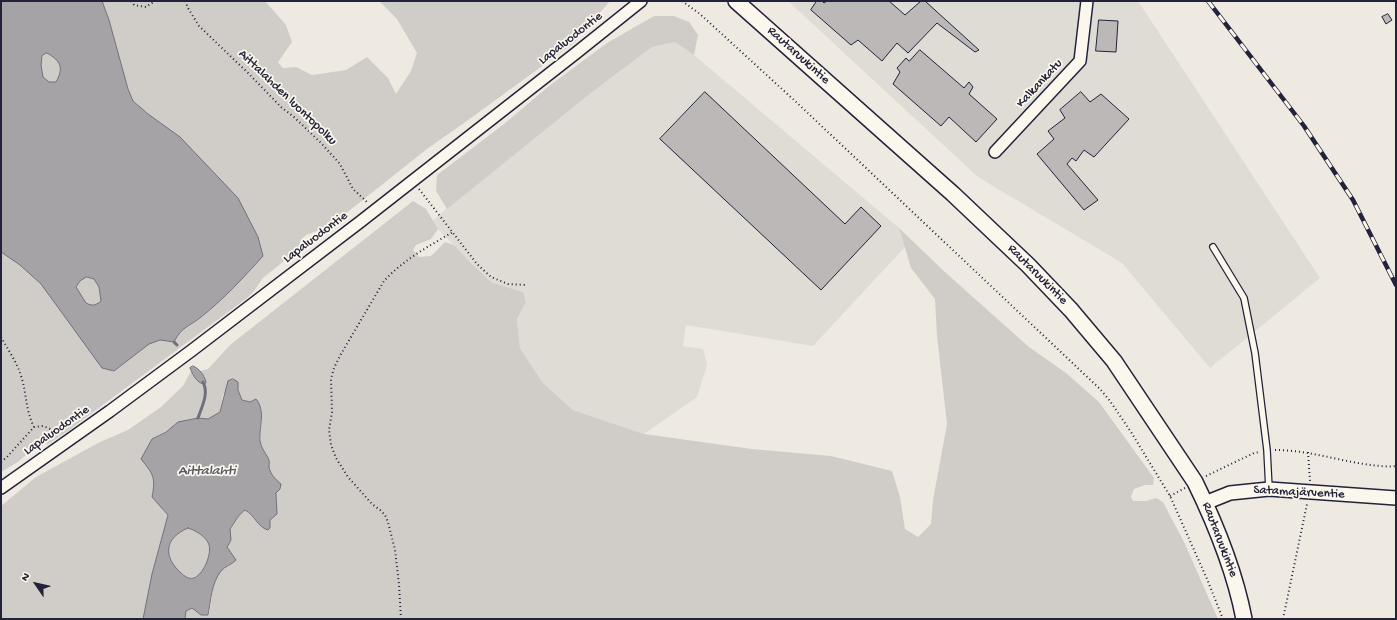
<!DOCTYPE html>
<html>
<head>
<meta charset="utf-8">
<style>
	body { margin:0 }
	#map { position:relative; width:1397px; height:620px; overflow:hidden; background:#eeeae2; font-family:"Gochi Hand",sans-serif }
	canvas { display:block }
	.frame { position:absolute; inset:0; border:2px solid #22223b; pointer-events:none }
	.north { position:absolute; left:16px; top:564px; width:40px; height:40px; -webkit-text-stroke:3px #fbf7ec; paint-order:stroke; rotate:304deg; font-size:11px; font-weight:700; line-height:16px; text-align:center; color:#22223b }
	.north::after { content:''; display:block; margin:auto; width:14px; height:18px; background:#22223b; clip-path:polygon(50% 0,100% 100%,50% 72%,0 100%) }
</style>
</head>
<body>
<div id="map">
<canvas width="1397" height="620"></canvas>
<div class="frame"></div>
<div class="north">N</div>
</div>
<script>
const ctx = document.querySelector('canvas').getContext('2d');
ctx.lineJoin = 'round';
function fill(path, color) { ctx.fillStyle = color; ctx.fill(path, 'evenodd'); }
function strokePath(path, color, width, dash) { ctx.strokeStyle = color; ctx.lineWidth = width; ctx.lineCap = dash ? 'butt' : 'round'; ctx.setLineDash(dash || []); ctx.stroke(path); }
function label(font, color, halo, rows, align = 'center') {
  ctx.font = font + ' "Gochi Hand",sans-serif'; ctx.lineWidth = 3.5; ctx.setLineDash([]); ctx.textBaseline = 'middle'; ctx.strokeStyle = halo; ctx.fillStyle = color; for (const [text, x, y, turn = 0] of rows) {
    ctx.save(); ctx.translate(x, y); ctx.rotate((+turn || 0) * Math.PI / 180); ctx.textAlign = isNaN(turn) ? turn : align; if (halo) ctx.strokeText(text, 0, 0); ctx.fillText(text, 0, 0); ctx.restore();
  }
}
const built = new Path2D(`
	M 788,1 L 1138,1 L 1320,278 L 1210,368 L 1122,263 L 978,177 Z
	M 675,42 L 694,55 L 899,228 L 905,247 L 813,346 L 686,325 L 683,346 L 703,349 L 707,365 L 697,397 L 644,434 L 573,410 L 543,383 L 520,348 L 517,319 L 526,302 L 523,292 L 491,282 L 469,261 L 438,229 L 433,221 L 447,208 L 591,93 L 652,47 Z`);
const green = new Path2D(`
	M 102,1 L 265,1 L 286,25 L 292,42 L 278,62 L 283,68 L 296,67 L 312,75 L 346,70 L 367,57 L 388,78 L 396,94 L 411,71 L 417,53 L 397,19 L 379,1 L 610,1 L 575,42 L 471,118 L 427,149 L 330,226 L 306,235 L 300,241 L 300,248 L 263,278 L 254,291 L 247,298 L 69,430 L 47,445 L 45,438 L 18,462 L 1,472 L 1,252 L 20,265 L 41,284 L 70,323 L 114,371 L 149,344 L 160,340 L 174,342 C 182,326 189,327 201,317 C 224,299 244,277 263,256 L 258,237 L 248,220 L 148,114 L 133,101 L 128,89 L 109,20 Z
	M 654,16 L 674,16 L 689,22 L 698,35 L 694,55 L 675,42 L 652,47 L 591,93 L 447,209 L 436,191 L 437,175 L 504,124 L 549,86 L 607,43 Z
	M 56,52 L 70,87 L 40,86 L 38,60 L 47,53 Z
	M 413,201 L 426,209 L 438,229 L 431,239 L 416,245 L 413,250 L 419,257 L 431,256 L 445,242 L 454,245 L 469,261 L 491,282 L 523,292 L 526,302 L 517,319 L 520,348 L 543,383 L 573,410 L 644,434 L 752,449 L 831,456 L 892,471 L 900,497 L 905,529 L 918,537 L 931,524 L 933,500 L 947,424 L 937,336 L 935,299 L 911,268 L 899,228 L 946,273 L 1029,347 L 1066,373 L 1099,402 L 1154,478 L 1153,485 L 1145,485 L 1134,489 L 1131,497 L 1133,501 L 1146,501 L 1156,498 L 1163,502 L 1185,544 L 1218,619 L 185,619 L 186,611 L 192,608 L 201,614 L 209,615 L 214,582 L 222,570 L 234,563 L 227,547 L 230,540 L 230,529 C 235,522 238,515 245,510 L 250,513 L 262,528 L 270,528 L 270,520 L 277,514 L 276,493 L 280,489 L 269,469 L 269,460 L 262,449 L 260,441 L 262,422 L 250,402 L 242,400 L 238,390 L 238,382 L 223,395 L 220,412 L 208,419 C 183,415 173,428 152,439 L 151,471 L 154,483 L 152,497 L 168,515 L 152,574 L 143,619 L 1,619 L 1,506 L 36,477 L 100,442 L 128,430 L 161,407 L 183,386 L 191,371 L 197,381 L 205,377 L 200,371 L 208,369 L 230,345 Z
	M 87,277 L 94,279 L 99,287 L 101,301 C 95,306 92,306 86,303 L 76,287 L 80,281 Z
	M 188,528 C 197,531 208,538 210,547 C 211,553 208,559 205,565 C 195,591 169,569 168,553 C 168,547 173,538 177,533 C 179,531 184,529 188,528 Z`);
const water = new Path2D(`
	M 1,1 L 102,1 L 109,20 L 128,89 L 133,101 L 148,114 L 180,137 L 238,198 L 258,237 L 263,256 C 244,277 224,299 201,317 C 189,327 182,326 174,342 L 160,340 L 149,344 L 114,371 L 102,368 L 41,284 L 20,265 L 1,252 ZM 47,53 C 61,61 64,68 56,82 L 49,82 L 43,77 L 41,65 L 42,56 ZM 87,277 L 94,279 L 99,287 L 101,301 C 95,306 92,306 86,303 L 76,287 L 80,281 Z
	M 193,366 C 200,369 204,375 206,382 L 205,384 C 197,384 193,375 190,368 Z
	M 233,379 L 238,382 L 238,390 L 242,400 L 250,402 L 256,399 C 266,411 259,428 260,441 C 261,448 265,452 268,458 C 270,461 269,464 269,467 C 270,474 276,480 281,484 L 280,489 L 276,493 L 277,514 L 270,520 L 270,528 L 268,530 C 257,527 255,515 245,510 C 238,515 235,522 230,529 L 231,540 L 227,547 L 236,560 C 232,565 225,566 221,571 C 211,584 211,600 208,615 L 201,615 L 192,608 L 186,611 L 185,619 L 143,619 L 152,574 L 168,515 L 152,497 C 156,477 153,474 141,459 L 152,439 L 166,432 L 178,422 L 198,418 L 208,419 L 220,412 L 228,381 ZM 188,528 C 195,530 207,537 209,545 C 212,554 203,576 193,578 C 189,579 184,576 181,573 C 163,557 164,538 188,528 Z`);
const stream = new Path2D(`
	M 174,342 L 177,345
	M 198,418 C 202,406 209,394 203,382`);
const building = new Path2D(`
	M 817,1 L 822,1 L 824,3 L 827,1 L 889,1 L 905,15 L 921,1 L 925,1 L 979,50 L 975,52 L 937,23 L 908,53 L 897,43 L 882,61 L 858,40 L 851,45 L 811,10 Z
	M 1388,14 L 1392,20 L 1386,24 L 1382,17 Z
	M 1099,20 L 1118,21 L 1116,52 L 1096,51 Z
	M 920,50 L 964,88 L 969,82 L 973,87 L 969,94 L 997,119 L 976,142 L 949,117 L 941,126 L 893,84 L 900,72 L 897,68 L 906,58 L 909,61 Z
	M 705,92 L 845,224 L 861,207 L 881,226 L 821,290 L 660,139 Z
	M 1081,92 L 1090,102 L 1101,94 L 1129,119 L 1094,157 L 1084,150 L 1076,161 L 1072,158 L 1067,164 L 1098,200 L 1084,210 L 1037,154 L 1054,139 L 1048,131 L 1065,118 L 1060,110 Z`);
const path = new Path2D(`
	M 131,1 L 134,5 L 146,7 L 155,1
	M 185,1 L 188,8 L 199,26 L 248,73 L 281,107 L 294,117 L 321,143 L 340,164 L 353,189 L 368,203
	M 682,1 L 700,14 L 794,100 L 1100,389 L 1110,401 L 1131,432 L 1170,496 L 1207,579 L 1223,619
	M 419,189 L 477,264 L 491,277 L 508,284 L 527,285
	M 1,337 C 8,350 17,362 21,376 C 27,394 25,409 34,427
	M 1275,450 C 1308,450 1339,461 1371,465 C 1379,466 1388,467 1396,466
	M 1308,452 L 1310,481
	M 1,462 L 7,457 L 34,427 L 43,426 L 60,433
	M 1206,476 L 1254,453 L 1260,452
	M 1170,496 L 1185,488
	M 401,619 L 399,584 L 395,550 L 388,522 L 385,515 L 380,510 L 372,504 L 348,477 L 336,458 L 331,445 L 329,430 L 332,412 L 331,379 L 334,368 L 341,354 L 384,281 C 403,260 429,246 453,232
	M 1283,619 L 1307,504`);
const service = new Path2D(`
	M 1213,247 L 1244,298 L 1255,353 L 1267,450 L 1269,489`);
const minor = new Path2D(`
	M 995,152 L 1080,61 L 1087,1
	M 1,488 L 110,411 L 191,351 L 360,222 L 576,53 L 641,1`);
const tertiary = new Path2D(`
	M 1205,503 L 1230,493 L 1269,489 L 1396,498`);
const secondary = new Path2D(`
	M 736,1 L 953,194 L 1028,265 L 1071,310 L 1114,361 L 1195,482 C 1216,525 1235,572 1244,619`);
const rail = new Path2D(`
	M 1208,1 L 1304,126 L 1353,200 L 1396,285`);
const streetNames = [
	["Lapaluodontie",571,39,-38],
	["Rautaruukintie",798,56,42],
	["Kalkankatu",1040,84,-47],
	["Aittalahden luontopolku",287,98,44],
	["Lapaluodontie",316,238,-37],
	["Rautaruukintie",1037,275,45],
	["Lapaluodontie",57,431,-35],
	["Satamajärventie",1299,493,3],
	["Rautaruukintie",1219,540,69]
];
const waterNames = [
	["Aittalahti",207,472]
];
fill(built, '#dfdbd5');
fill(green, '#d0cdc9');
fill(water, '#a6a3a7');
strokePath(water, '#716f7c', 1);
strokePath(stream, '#716f7c', 3);
fill(building, '#bcb8b8');
strokePath(building, '#22223b', 1);
strokePath(service, '#22223b', 8);
strokePath(minor, '#22223b', 14);
strokePath(tertiary, '#22223b', 16);
strokePath(secondary, '#22223b', 18);
strokePath(path, '#22223b', 2, [1, 3]);
strokePath(service, '#fbf7ec', 5.5);
strokePath(minor, '#fbf7ec', 11);
strokePath(tertiary, '#fbf7ec', 13);
strokePath(secondary, '#fbf7ec', 15);
strokePath(rail, '#22223b', 4.5);
strokePath(rail, '#fbf7ec', 3, [9]);
label('13px', '#22223b', '#fbf7ec', streetNames);
label('italic 14px', '#575666', '#fbf7ec', waterNames);
</script>
</body>
</html>
